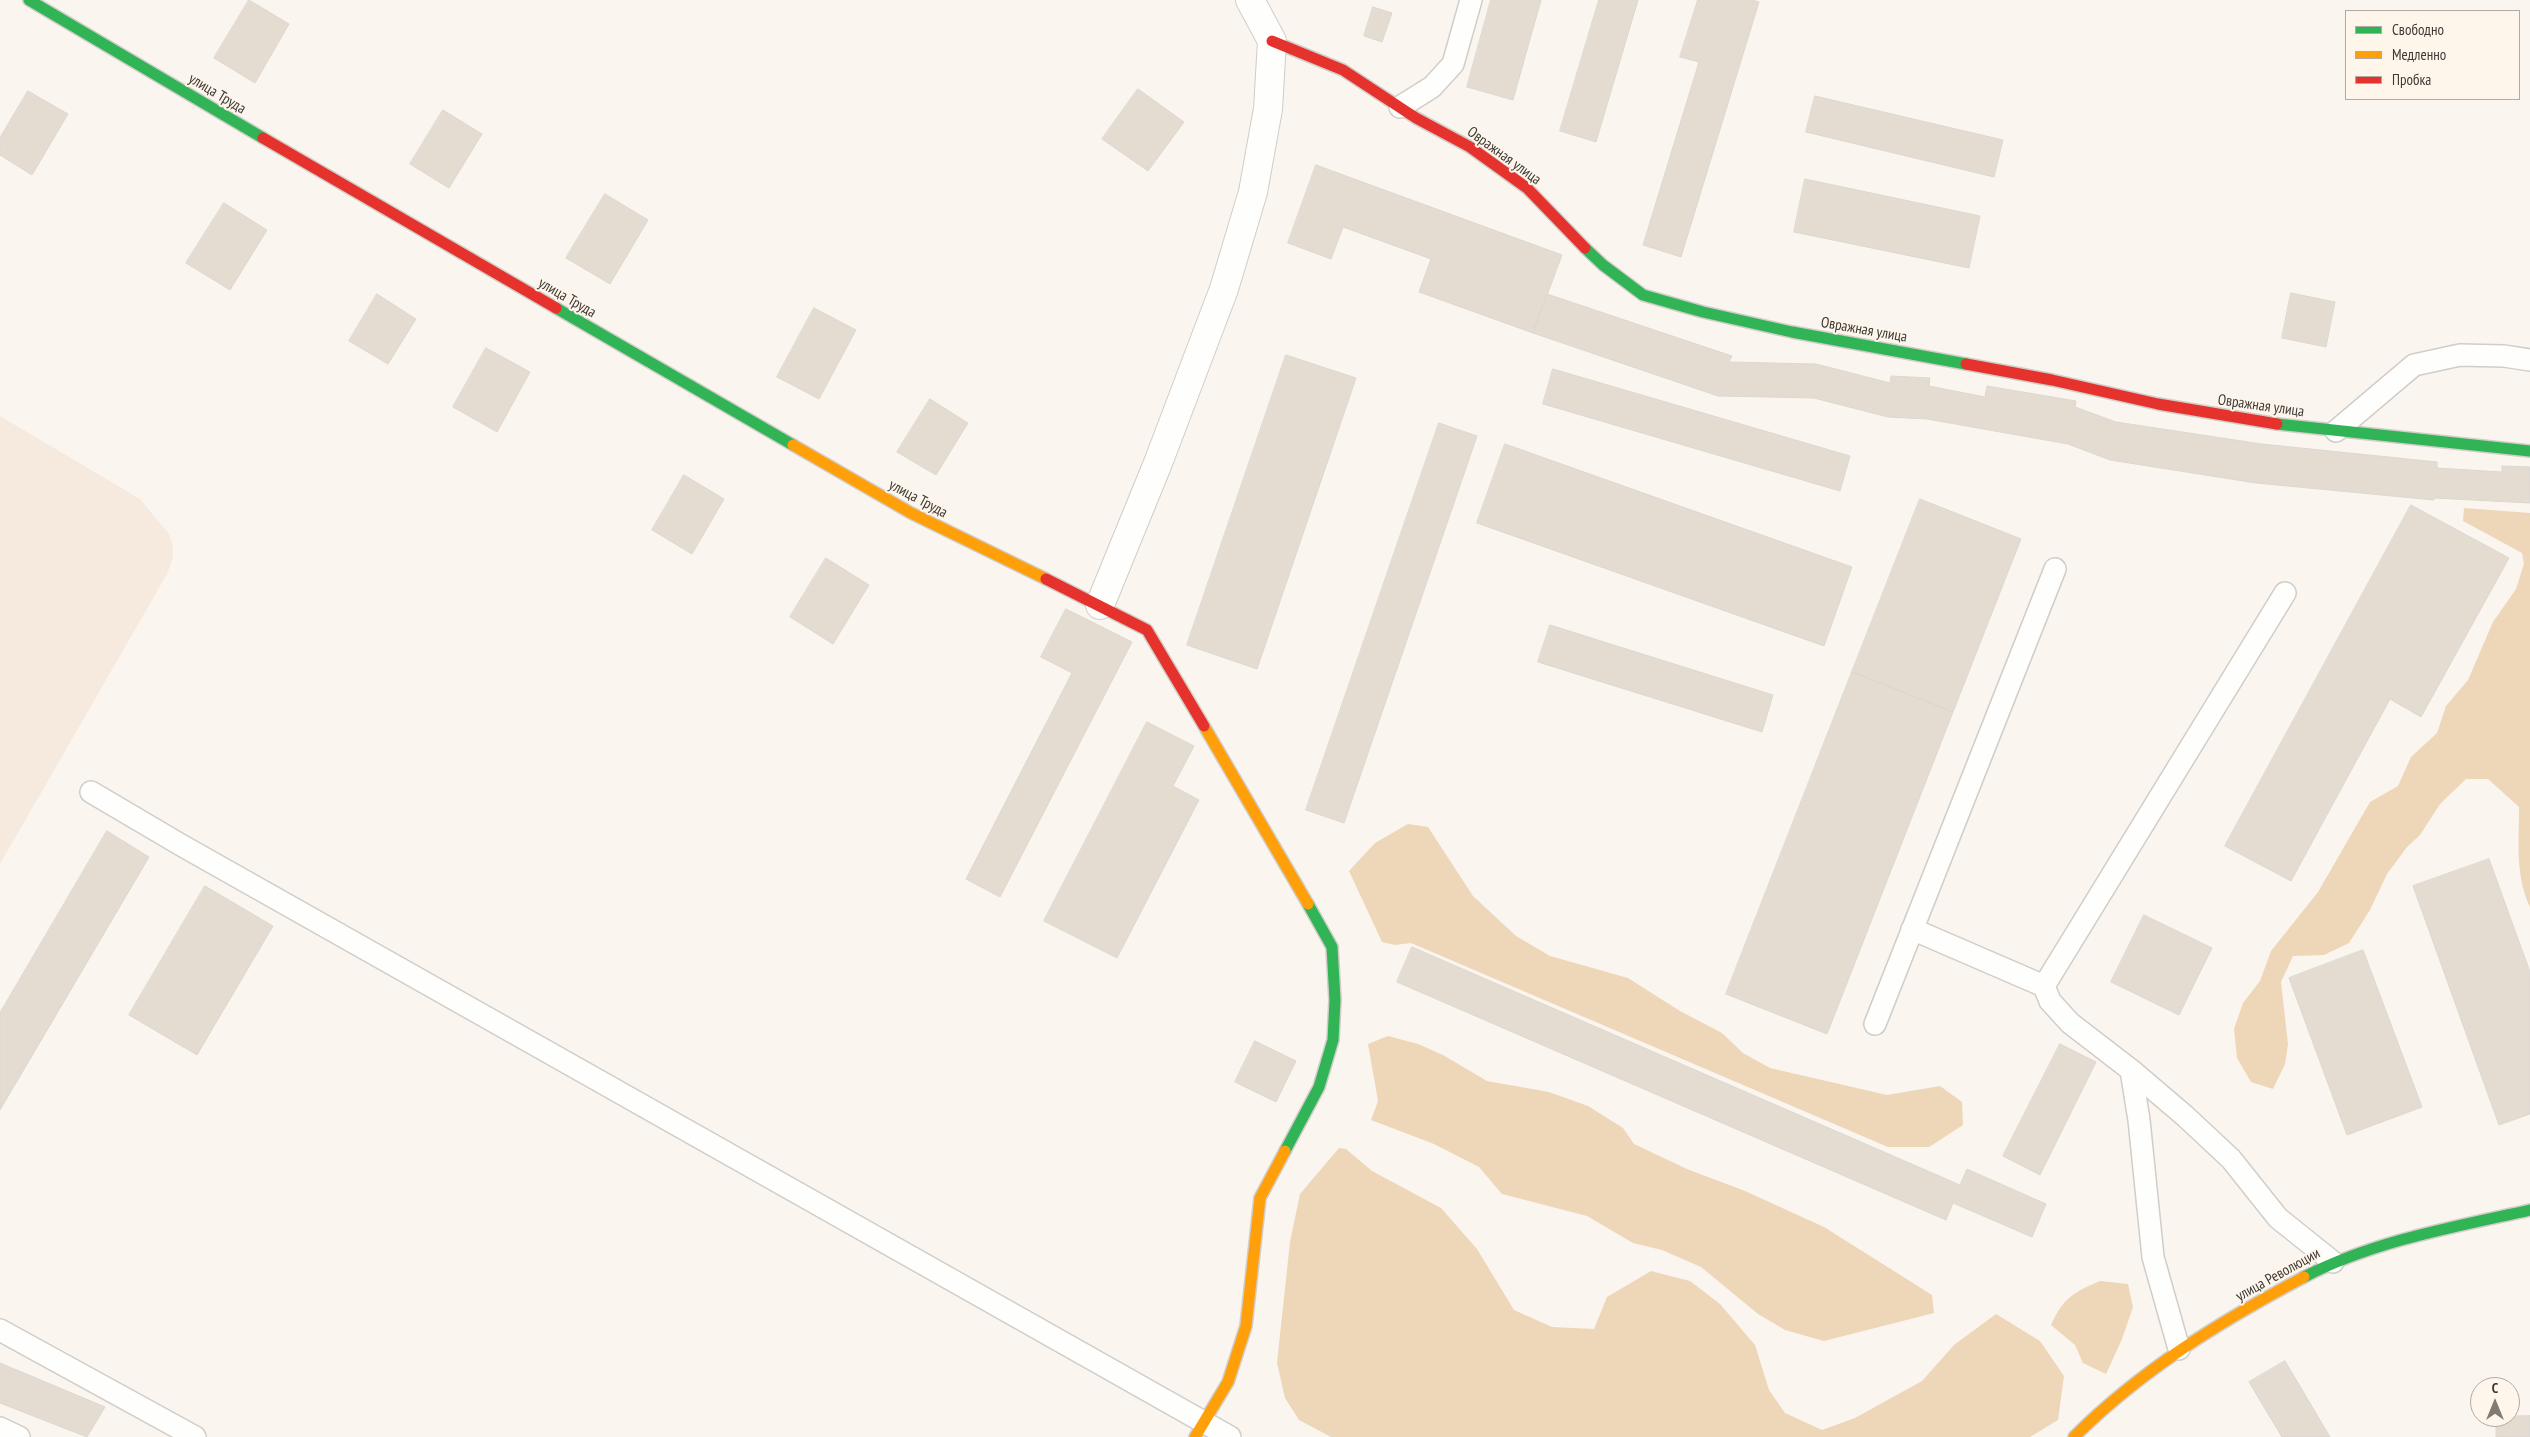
<!DOCTYPE html>
<html>
<head>
<meta charset="utf-8">
<style>
	body { margin:0 }
	#map { position:relative; width:2530px; height:1437px; overflow:hidden; background:#faf5ef; font-family:"PT Sans Narrow",sans-serif }
	canvas { display:block }
	.legend { position:absolute; left:2345px; top:10px; width:175px; height:90px; box-sizing:border-box; background:#fef5eb; border:1px solid #b1aaa2; margin:0; padding:6px 9px; list-style:none; font-size:15px; color:#3d3934 }
	.legend li { display:flex; align-items:center; gap:10px; height:25px }
	.legend b { width:25px; border:1px solid #b1aaa2 }
	.north { position:absolute; left:2470px; top:1377px; width:50px; height:50px; box-sizing:border-box; background:#fef5eb; border:1px solid #b1aaa2; border-radius:50%; rotate:0deg; font-size:14px; font-weight:700; line-height:20px; text-align:center; color:#3d3934 }
	.north::after { content:''; display:block; margin:auto; width:18px; height:22px; background:#7f7b75; clip-path:polygon(50% 0,100% 100%,50% 72%,0 100%) }
</style>
</head>
<body>
<div id="map">
<canvas width="2530" height="1437"></canvas>
<ul class="legend">
<li><b style="height:6px;background:#30b455"></b>Свободно</li>
<li><b style="height:6px;background:#ff9f0a"></b>Медленно</li>
<li><b style="height:6px;background:#e5322d"></b>Пробка</li>
</ul>
<div class="north">С</div>
</div>
<script>
const ctx = document.querySelector('canvas').getContext('2d');
ctx.lineJoin = 'round';
function fill(path, color) { ctx.fillStyle = color; ctx.fill(path, 'evenodd'); }
function strokePath(path, color, width, dash) { ctx.strokeStyle = color; ctx.lineWidth = width; ctx.lineCap = dash ? 'butt' : 'round'; ctx.setLineDash(dash || []); ctx.stroke(path); }
function label(font, color, halo, rows, align = 'center') {
  ctx.font = font + ' "PT Sans Narrow",sans-serif'; ctx.lineWidth = 4; ctx.setLineDash([]); ctx.textBaseline = 'middle'; ctx.strokeStyle = halo; ctx.fillStyle = color; for (const [text, x, y, turn = 0] of rows) {
    ctx.save(); ctx.translate(x, y); ctx.rotate((+turn || 0) * Math.PI / 180); ctx.textAlign = isNaN(turn) ? turn : align; if (halo) ctx.strokeText(text, 0, 0); ctx.fillText(text, 0, 0); ctx.restore();
  }
}
const built = new Path2D(`
	M 0,416 L 140,499 L 169,534 L 173,546 L 173,557 L 167,574 L 0,864 Z`);
const green = new Path2D(`
	M 2464,508 L 2530,513 L 2530,907 C 2515,875 2519,840 2519,807 L 2488,779 L 2466,779 L 2440,804 L 2420,835 L 2407,847 L 2387,874 L 2370,910 L 2349,943 L 2324,955 L 2293,956 L 2281,982 L 2288,1044 L 2285,1064 L 2273,1089 L 2251,1082 L 2237,1058 L 2234,1029 L 2243,1003 L 2260,981 L 2271,951 L 2318,892 L 2370,802 L 2398,786 L 2411,757 L 2437,733 L 2446,706 L 2468,680 L 2493,622 L 2516,589 L 2524,564 L 2522,553 L 2463,521 Z
	M 1408,824 L 1428,827 L 1473,896 L 1516,936 L 1550,956 L 1628,978 L 1680,1011 L 1722,1033 L 1743,1053 L 1770,1068 L 1887,1095 L 1940,1086 L 1962,1102 L 1963,1125 L 1929,1147 L 1888,1147 L 1411,943 L 1395,945 L 1382,942 L 1349,871 L 1375,843 Z
	M 1388,1036 L 1418,1044 L 1443,1055 L 1487,1081 L 1549,1092 L 1588,1106 L 1623,1128 L 1634,1144 L 1687,1169 L 1745,1191 L 1824,1227 L 1932,1295 L 1934,1313 L 1824,1341 L 1785,1330 L 1758,1314 L 1701,1267 L 1662,1250 L 1633,1243 L 1587,1216 L 1502,1194 L 1479,1167 L 1434,1144 L 1371,1120 L 1378,1101 L 1368,1044 Z
	M 1339,1148 L 1346,1149 L 1372,1171 L 1441,1208 L 1477,1249 L 1514,1310 L 1552,1327 L 1594,1329 L 1607,1297 L 1651,1271 L 1690,1281 L 1720,1304 L 1755,1345 L 1769,1390 L 1785,1413 L 1822,1430 L 1855,1418 L 1922,1381 L 1954,1345 L 1996,1314 L 2040,1341 L 2064,1376 L 2058,1420 L 2030,1437 L 1331,1437 L 1299,1420 L 1285,1398 L 1277,1363 L 1290,1242 L 1300,1194 Z
	M 2100,1281 L 2128,1284 L 2133,1307 L 2122,1339 L 2106,1374 L 2083,1363 L 2075,1345 L 2051,1325 C 2063,1298 2074,1292 2100,1281 Z`);
const building = new Path2D(`
	M 249,0 L 289,24 L 255,83 L 214,58 Z
	M 1491,0 L 1541,0 L 1513,100 L 1467,87 Z
	M 1599,0 L 1638,0 L 1596,142 L 1560,131 Z
	M 1698,0 L 1752,0 L 1759,2 L 1681,257 L 1643,245 L 1699,62 L 1680,57 Z
	M 1373,7 L 1392,13 L 1382,42 L 1364,36 Z
	M 1138,89 L 1184,122 L 1148,171 L 1102,139 Z
	M 28,91 L 68,114 L 32,175 L 0,155 L 0,138 Z
	M 1815,96 L 2003,140 L 1994,177 L 1806,132 Z
	M 443,110 L 482,134 L 449,188 L 410,164 Z
	M 1316,165 L 1562,255 L 1533,333 L 1419,292 L 1431,259 L 1343,227 L 1331,259 L 1288,243 Z
	M 1805,179 L 1980,216 L 1969,268 L 1794,232 Z
	M 605,194 L 648,220 L 610,284 L 566,258 Z
	M 224,203 L 267,230 L 230,290 L 186,263 Z
	M 2291,293 L 2335,302 L 2326,347 L 2282,338 Z
	M 377,294 L 416,319 L 388,364 L 349,341 Z
	M 1547,294 L 1732,356 L 1729,362 L 1816,364 L 1890,383 L 1891,376 L 1930,378 L 1929,386 L 1985,397 L 1987,386 L 2076,401 L 2075,407 L 2116,422 L 2262,444 L 2437,462 L 2437,468 L 2502,472 L 2502,466 L 2530,467 L 2530,503 L 2434,498 L 2434,500 L 2256,483 L 2110,460 L 2068,444 L 1927,419 L 1888,417 L 1814,398 L 1718,396 L 1533,333 Z
	M 814,308 L 856,330 L 819,399 L 777,377 Z
	M 486,348 L 530,372 L 497,432 L 453,407 Z
	M 1286,355 L 1356,378 L 1257,669 L 1187,645 Z
	M 1553,369 L 1850,456 L 1840,491 L 1543,404 Z
	M 930,399 L 968,423 L 936,475 L 897,452 Z
	M 1439,423 L 1477,436 L 1344,823 L 1306,810 Z
	M 1505,444 L 1852,567 L 1824,646 L 1477,523 Z
	M 684,475 L 724,499 L 692,554 L 652,530 Z
	M 1920,499 L 2021,539 L 1953,712 L 1852,672 Z
	M 2411,505 L 2509,558 L 2421,717 L 2390,699 L 2291,881 L 2225,846 Z
	M 826,558 L 869,585 L 833,644 L 790,617 Z
	M 1066,609 L 1132,642 L 1000,897 L 966,879 L 1072,673 L 1041,657 Z
	M 1550,625 L 1773,695 L 1762,732 L 1538,662 Z
	M 1852,672 L 1953,712 L 1827,1034 L 1726,994 Z
	M 1147,722 L 1194,746 L 1173,786 L 1199,800 L 1117,958 L 1044,921 Z
	M 107,831 L 149,857 L 0,1110 L 0,1013 Z
	M 2489,859 L 2530,972 L 2530,1114 L 2499,1125 L 2413,886 Z
	M 205,886 L 273,926 L 197,1055 L 129,1015 Z
	M 2144,915 L 2212,948 L 2179,1015 L 2111,982 Z
	M 1412,947 L 1960,1185 L 1967,1169 L 2046,1204 L 2032,1237 L 1953,1203 L 1946,1220 L 1397,982 Z
	M 2363,950 L 2422,1107 L 2347,1135 L 2289,978 Z
	M 1255,1041 L 1296,1061 L 1276,1102 L 1235,1082 Z
	M 2060,1044 L 2096,1062 L 2040,1175 L 2003,1156 Z
	M 2285,1361 L 2330,1437 L 2282,1437 L 2249,1382 Z
	M 0,1363 L 105,1407 L 87,1437 L 0,1403 Z
	M 2530,1416 L 2530,1437 L 2496,1437 L 2496,1417 Z`);
const lane = new Path2D(`
	M 1400,107 L 1432,87 L 1453,64 L 1471,0
	M 2336,431 L 2414,365 L 2460,355 L 2504,356 L 2530,360
	M 2285,593 L 2044,986 L 2050,1001 L 2070,1023 L 2131,1070 L 2185,1116 L 2231,1159 L 2278,1218 L 2333,1262
	M 91,792 L 181,845 L 1230,1437
	M 1912,929 L 2044,986
	M 1875,1024 L 2055,569
	M 2131,1070 L 2139,1120 L 2153,1257 L 2179,1349
	M 0,1330 L 195,1437
	M 0,1428 L 19,1437`);
const street = new Path2D(`
	M 1100,605 L 1158,463 L 1224,289 L 1253,192 L 1268,109 L 1272,41 L 1250,0`);
const fast = new Path2D(`
	M 29,0 L 263,138
	M 1585,248 L 1603,265 L 1643,295 L 1703,312 L 1792,332 L 1966,364
	M 556,308 L 793,445
	M 2277,424 L 2530,451
	M 1285,1151 L 1319,1087 L 1333,1040 L 1335,1000 L 1332,947 L 1308,904
	M 2304,1277 C 2374,1241 2453,1227 2530,1210`);
const slow = new Path2D(`
	M 793,445 L 911,513 L 1046,579
	M 1204,726 L 1308,904
	M 1195,1437 L 1228,1382 L 1246,1326 L 1260,1198 L 1285,1151
	M 2074,1437 C 2141,1370 2221,1321 2304,1277`);
const jam = new Path2D(`
	M 1272,41 L 1343,70 L 1416,118 L 1470,147 L 1527,188 L 1585,248
	M 263,138 L 556,308
	M 1966,364 L 2052,380 L 2158,404 L 2277,424
	M 1046,579 L 1147,630 L 1204,726`);
const streetNames = [
	["улица Труда",217,94,31],
	["Овражная улица",1504,156,36],
	["улица Труда",567,298,30],
	["Овражная улица",1864,330,10],
	["Овражная улица",2261,406,8],
	["улица Труда",918,499,28],
	["улица Революции",2278,1275,-29]
];
fill(built, '#f6eade');
fill(green, '#eed6b9');
fill(building, '#e5dcd1');
strokePath(building, '#dbd7d1', 1);
strokePath(lane, '#d1cdc8', 24);
strokePath(street, '#d1cdc8', 30);
strokePath(fast, '#d1cdc8', 14);
strokePath(slow, '#d1cdc8', 14);
strokePath(jam, '#d1cdc8', 14);
strokePath(lane, '#fefefd', 21);
strokePath(street, '#fefefd', 28);
strokePath(fast, '#30b455', 11);
strokePath(slow, '#ff9f0a', 11);
strokePath(jam, '#e5322d', 11);
label('15px', '#3d3934', '#fef5eb', streetNames);
</script>
</body>
</html>
